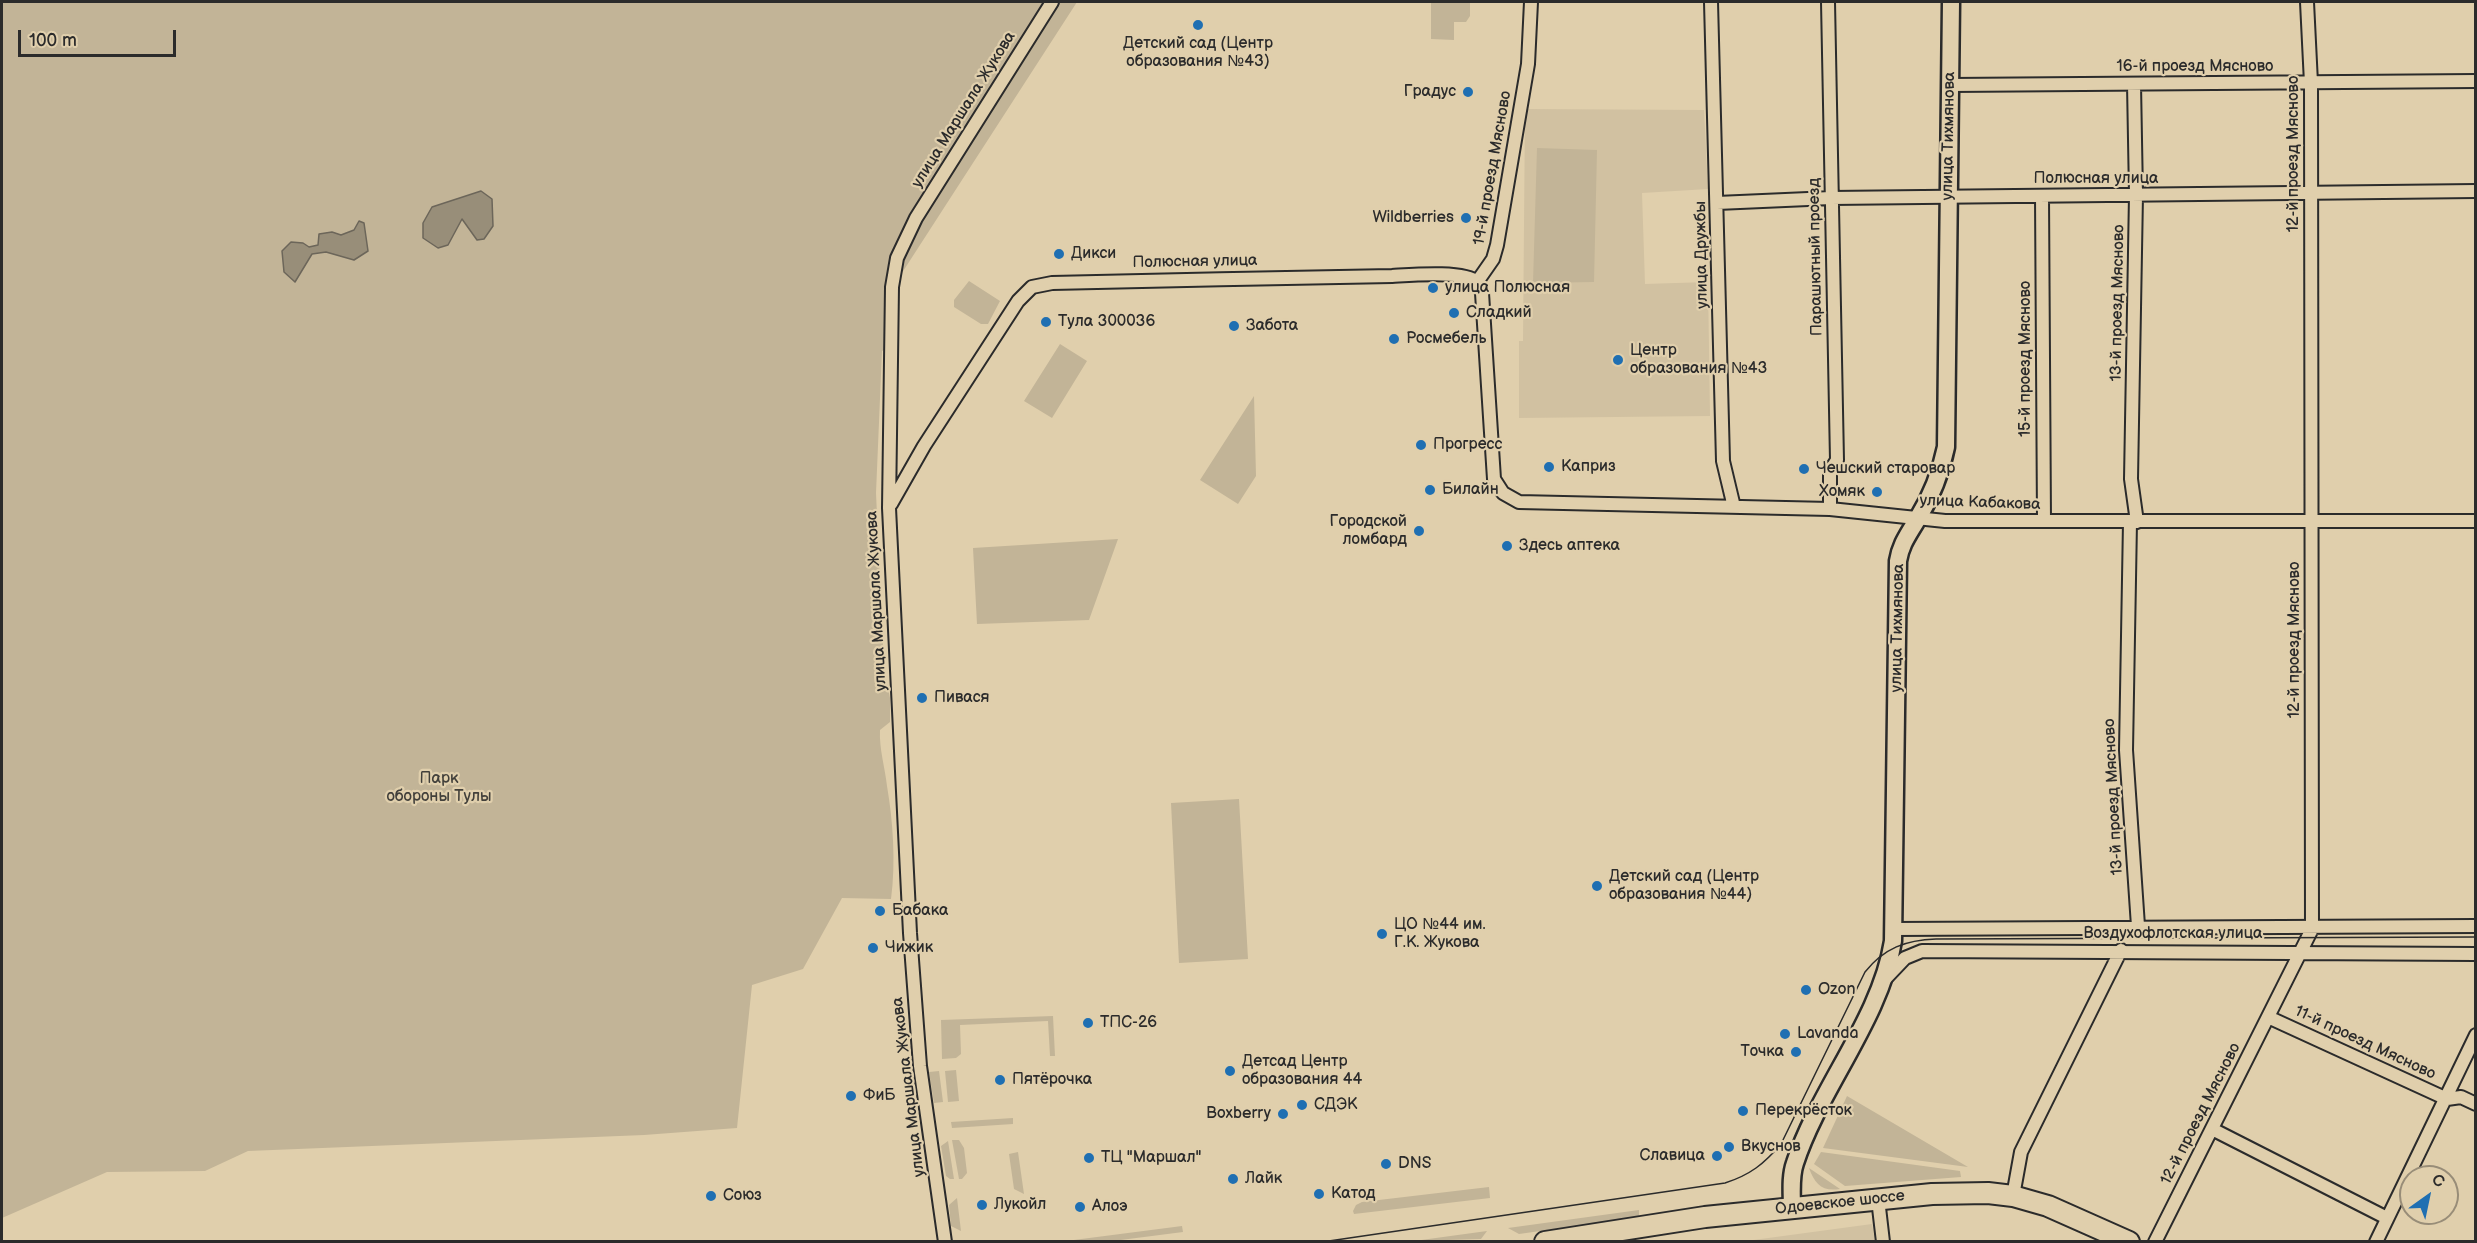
<!DOCTYPE html>
<html>
<head>
<meta charset="utf-8">
<style>
	body { margin:0 }
	#map { position:relative; width:2477px; height:1243px; overflow:hidden; background:#e0cfac; font-family:"Balsamiq Sans",sans-serif }
	canvas { display:block }
	.frame { position:absolute; inset:0; border:3px solid #2b2b2b; pointer-events:none }
	.north { position:absolute; left:2399px; top:1165px; width:60px; height:60px; box-sizing:border-box; background:#e0cfac; border:2px solid #988d78; border-radius:50%; rotate:33deg; font-size:16px; font-weight:700; line-height:24px; text-align:center; color:#2b2b2b }
	.north::after { content:''; display:block; margin:auto; width:21px; height:27px; background:#1f6fb2; clip-path:polygon(50% 0,100% 100%,50% 72%,0 100%) }
	.scale { position:absolute; left:18px; top:30px; width:158px; height:27px; box-sizing:border-box; border:3px solid #2b2b2b; border-top:0; padding-left:8px; font-size:18px; line-height:21px; white-space:nowrap; color:#2b2b2b; -webkit-text-stroke:4px #e0cfac; paint-order:stroke }
</style>
</head>
<body>
<div id="map">
<canvas width="2477" height="1243"></canvas>
<div class="frame"></div>
<div class="north">С</div>
<div class="scale">100 m</div>
</div>
<script>
const ctx = document.querySelector('canvas').getContext('2d');
ctx.lineJoin = 'round';
function fill(path, color) { ctx.fillStyle = color; ctx.fill(path, 'evenodd'); }
function strokePath(path, color, width, dash) { ctx.strokeStyle = color; ctx.lineWidth = width; ctx.lineCap = dash ? 'butt' : 'round'; ctx.setLineDash(dash || []); ctx.stroke(path); }
function label(font, color, halo, rows, align = 'center') {
  ctx.font = font + ' "Balsamiq Sans",sans-serif'; ctx.lineWidth = 4.5; ctx.setLineDash([]); ctx.textBaseline = 'middle'; ctx.strokeStyle = halo; ctx.fillStyle = color; for (const [text, x, y, turn = 0] of rows) {
    ctx.save(); ctx.translate(x, y); ctx.rotate((+turn || 0) * Math.PI / 180); ctx.textAlign = isNaN(turn) ? turn : align; if (halo) ctx.strokeText(text, 0, 0); ctx.fillText(text, 0, 0); ctx.restore();
  }
}
const built = new Path2D(`
	M 1525,109 L 1704,110 L 1708,189 L 1642,193 L 1645,284 L 1708,282 L 1710,416 L 1519,418 L 1519,341 L 1523,341 Z
	M 1872,1224 L 1875,1241 L 1746,1241 Z`);
const green = new Path2D(`
	M 2,2 L 1077,2 L 898,279 L 896,343 L 882,351 L 876,493 L 884,669 L 890,698 L 890,722 L 880,730 C 879,749 885,767 887,786 C 893,821 896,863 891,899 L 842,898 L 803,969 L 752,985 L 737,1128 L 644,1135 L 248,1151 L 205,1171 L 107,1172 L 2,1218 Z
	M 1431,2 L 1470,2 L 1470,16 L 1466,22 L 1454,22 L 1454,40 L 1431,39 Z
	M 1537,148 L 1597,150 L 1594,282 L 1533,283 Z
	M 969,281 L 1000,301 L 988,324 L 981,324 L 954,307 L 954,300 Z
	M 1060,344 L 1087,361 L 1052,418 L 1024,401 Z
	M 1254,396 L 1256,476 L 1238,504 L 1200,480 Z
	M 1118,539 L 1089,620 L 977,624 L 973,548 Z
	M 1239,799 L 1248,959 L 1179,963 L 1171,803 Z
	M 1053,1016 L 1055,1056 L 1050,1056 L 1048,1021 L 960,1025 L 961,1054 L 956,1058 L 942,1059 L 941,1020 Z
	M 956,1070 L 959,1101 L 948,1102 L 945,1071 Z
	M 939,1071 L 943,1102 L 934,1103 L 929,1072 Z
	M 1847,1096 L 1968,1167 L 1823,1148 Z
	M 1013,1118 L 1013,1124 L 952,1128 L 951,1122 Z
	M 952,1140 L 959,1140 L 964,1148 L 967,1173 L 962,1179 L 959,1179 Z
	M 948,1141 L 954,1179 L 950,1179 L 946,1176 L 941,1146 Z
	M 1018,1152 L 1024,1194 L 1014,1189 L 1009,1154 Z
	M 1821,1152 L 1960,1171 L 1961,1177 L 1845,1186 L 1814,1164 Z
	M 1809,1168 L 1840,1189 C 1822,1192 1815,1184 1809,1168 Z
	M 1489,1187 L 1490,1198 L 1354,1214 L 1353,1211 L 1356,1205 L 1362,1202 Z
	M 957,1198 L 961,1231 L 951,1226 L 949,1205 Z
	M 1639,1210 L 1639,1217 L 1519,1234 L 1508,1228 Z
	M 1182,1226 L 1183,1232 L 1113,1241 L 1066,1241 Z
	M 1487,1231 L 1481,1239 L 1414,1241 Z`);
const water = new Path2D(`
	M 481,191 L 492,199 L 493,226 L 484,239 L 477,240 L 462,219 L 448,245 L 438,248 L 423,238 L 423,223 L 432,207 Z
	M 359,221 L 364,223 L 368,251 L 354,260 L 326,252 L 312,254 L 295,282 L 284,272 L 282,251 L 291,242 L 303,243 L 309,247 L 318,245 L 319,234 L 332,232 L 341,235 L 354,230 Z`);
const minor = new Path2D(`
	M 1711,2 L 1723,461 L 1734,507
	M 1828,2 L 1837,460 L 1830,471 L 1830,509
	M 2134,84 L 2136,195 L 2131,479 L 2137,522
	M 1951,85 L 2476,81
	M 2042,196 L 2044,521
	M 1717,203 L 1831,198 L 2476,191
	M 1477,282 L 1482,293 L 1494,479 L 1503,493 L 1519,502 L 1830,509 L 1945,521 L 2476,521
	M 1477,282 L 1493,259 L 1497,245 L 1528,64 L 1531,2
	M 891,504 L 924,446 L 1018,301 L 1032,287 L 1052,283 C 1165,280 1279,278 1392,276 C 1410,275 1464,270 1477,282
	M 2130,522 L 2126,750 L 2138,926
	M 1894,929 L 2476,926
	M 1885,979 L 1905,958 L 1922,951 L 2476,954
	M 2268,1017 L 2447,1099 L 2461,1097 L 2476,1104
	M 2212,1129 L 2387,1218
	M 2013,1196 L 2021,1152 L 2121,950
	M 1878,1199 L 1883,1242
	M 945,1242 L 920,1066 L 910,933 L 889,508 L 892,287 L 897,258 L 916,218 L 1052,2
	M 2155,1242 L 2312,929 L 2311,83 L 2307,2
	M 2376,1242 L 2476,1035`);
const tertiary = new Path2D(`
	M 1792,1209 C 1792,1194 1790,1177 1795,1163 C 1819,1089 1881,1018 1893,941 L 1898,561 C 1901,543 1909,534 1918,518 C 1931,497 1941,471 1946,447 L 1951,2`);
const primary = new Path2D(`
	M 1545,1242 L 1705,1217 L 1932,1194 L 1988,1193 L 2013,1196 L 2048,1206 L 2129,1242`);
const tram = new Path2D(`
	M 1322,1242 L 1725,1183 C 1750,1175 1764,1164 1781,1144 L 1865,972 C 1884,948 1906,940 1936,939 L 2476,937`);
const markers = [
	[1198,25,6,"#1f6fb2"],
	[1468,92,6,"#1f6fb2"],
	[1466,218,6,"#1f6fb2"],
	[1059,254,6,"#1f6fb2"],
	[1433,288,6,"#1f6fb2"],
	[1454,313,6,"#1f6fb2"],
	[1046,322,6,"#1f6fb2"],
	[1234,326,6,"#1f6fb2"],
	[1394,339,6,"#1f6fb2"],
	[1618,360,6,"#1f6fb2"],
	[1421,445,6,"#1f6fb2"],
	[1549,467,6,"#1f6fb2"],
	[1804,469,6,"#1f6fb2"],
	[1430,490,6,"#1f6fb2"],
	[1877,492,6,"#1f6fb2"],
	[1419,531,6,"#1f6fb2"],
	[1507,546,6,"#1f6fb2"],
	[922,698,6,"#1f6fb2"],
	[1597,886,6,"#1f6fb2"],
	[880,911,6,"#1f6fb2"],
	[1382,934,6,"#1f6fb2"],
	[873,948,6,"#1f6fb2"],
	[1806,990,6,"#1f6fb2"],
	[1088,1023,6,"#1f6fb2"],
	[1785,1034,6,"#1f6fb2"],
	[1796,1052,6,"#1f6fb2"],
	[1230,1071,6,"#1f6fb2"],
	[1000,1080,6,"#1f6fb2"],
	[851,1096,6,"#1f6fb2"],
	[1302,1105,6,"#1f6fb2"],
	[1743,1111,6,"#1f6fb2"],
	[1283,1114,6,"#1f6fb2"],
	[1729,1147,6,"#1f6fb2"],
	[1717,1156,6,"#1f6fb2"],
	[1089,1158,6,"#1f6fb2"],
	[1386,1164,6,"#1f6fb2"],
	[1233,1179,6,"#1f6fb2"],
	[1319,1194,6,"#1f6fb2"],
	[711,1196,6,"#1f6fb2"],
	[982,1205,6,"#1f6fb2"],
	[1080,1207,6,"#1f6fb2"]
];
const poiNames = [
	["Детский сад (Центр",1198,44,"center"],
	["образования №43)",1198,62,"center"],
	["Градус",1456,92,"right"],
	["Wildberries",1454,218,"right"],
	["Дикси",1071,254],
	["улица Полюсная",1445,288],
	["Сладкий",1466,313],
	["Тула 300036",1058,322],
	["Забота",1246,326],
	["Росмебель",1406,339],
	["Центр",1630,351],
	["образования №43",1630,369],
	["Прогресс",1433,445],
	["Каприз",1561,467],
	["Чешский старовар",1816,469],
	["Билайн",1442,490],
	["Хомяк",1865,492,"right"],
	["Городской",1407,522,"right"],
	["ломбард",1407,540,"right"],
	["Здесь аптека",1519,546],
	["Пивася",934,698],
	["Детский сад (Центр",1609,877],
	["образования №44)",1609,895],
	["Бабака",892,911],
	["ЦО №44 им.",1394,925],
	["Г.К. Жукова",1394,943],
	["Чижик",885,948],
	["Ozon",1818,990],
	["ТПС-26",1100,1023],
	["Lavanda",1797,1034],
	["Точка",1784,1052,"right"],
	["Детсад Центр",1242,1062],
	["образования 44",1242,1080],
	["Пятёрочка",1012,1080],
	["ФиБ",863,1096],
	["СДЭК",1314,1105],
	["Перекрёсток",1755,1111],
	["Boxberry",1271,1114,"right"],
	["Вкуснов",1741,1147],
	["Славица",1705,1156,"right"],
	["ТЦ \"Маршал\"",1101,1158],
	["DNS",1398,1164],
	["Лайк",1245,1179],
	["Катод",1331,1194],
	["Союз",723,1196],
	["Лукойл",994,1205],
	["Алоэ",1092,1207]
];
const streetNames = [
	["16-й проезд Мясново",2195,67],
	["улица Маршала Жукова",964,110,-58],
	["улица Тихмянова",1949,136,-89],
	["12-й проезд Мясново",2294,154,-90],
	["19-й проезд Мясново",1493,168,-80],
	["Полюсная улица",2096,179],
	["улица Дружбы",1702,255,-91],
	["Парашютный проезд",1816,257,-91],
	["Полюсная улица",1195,262,-1],
	["13-й проезд Мясново",2118,303,-89],
	["15-й проезд Мясново",2026,359,-90],
	["улица Кабакова",1980,503,2],
	["улица Маршала Жукова",877,601,-93],
	["улица Тихмянова",1898,628,-89],
	["12-й проезд Мясново",2295,640,-90],
	["13-й проезд Мясново",2114,797,-93],
	["Воздухофлотская улица",2173,934],
	["11-й проезд Мясново",2365,1043,25],
	["улица Маршала Жукова",909,1087,-97],
	["12-й проезд Мясново",2201,1114,-63],
	["Одоевское шоссе",1840,1203,-6]
];
const parkNames = [
	["Парк",439,779],
	["обороны Тулы",439,797]
];
fill(built, '#d1c1a1');
fill(green, '#c2b497');
fill(water, '#988e79');
strokePath(water, '#6c665a', 1.5);
strokePath(minor, '#2b2b2b', 16);
strokePath(tertiary, '#2b2b2b', 21);
strokePath(primary, '#2b2b2b', 24);
strokePath(minor, '#e0cfac', 12);
strokePath(tertiary, '#e0cfac', 16);
strokePath(primary, '#e0cfac', 20);
strokePath(tram, '#2b2b2b', 1.5);
for (const [x, y, r, color] of markers) { const dot = new Path2D(); dot.arc(x, y, r, 0, 2 * Math.PI); ctx.fillStyle = color; ctx.fill(dot); strokePath(dot, '#e0cfac', 2); }
label('16px', '#2b2b2b', '#e0cfac', poiNames, 'left');
label('16px', '#2b2b2b', '#e0cfac', streetNames);
label('16px', '#42403b', '#e0cfac', parkNames);
</script>
</body>
</html>
